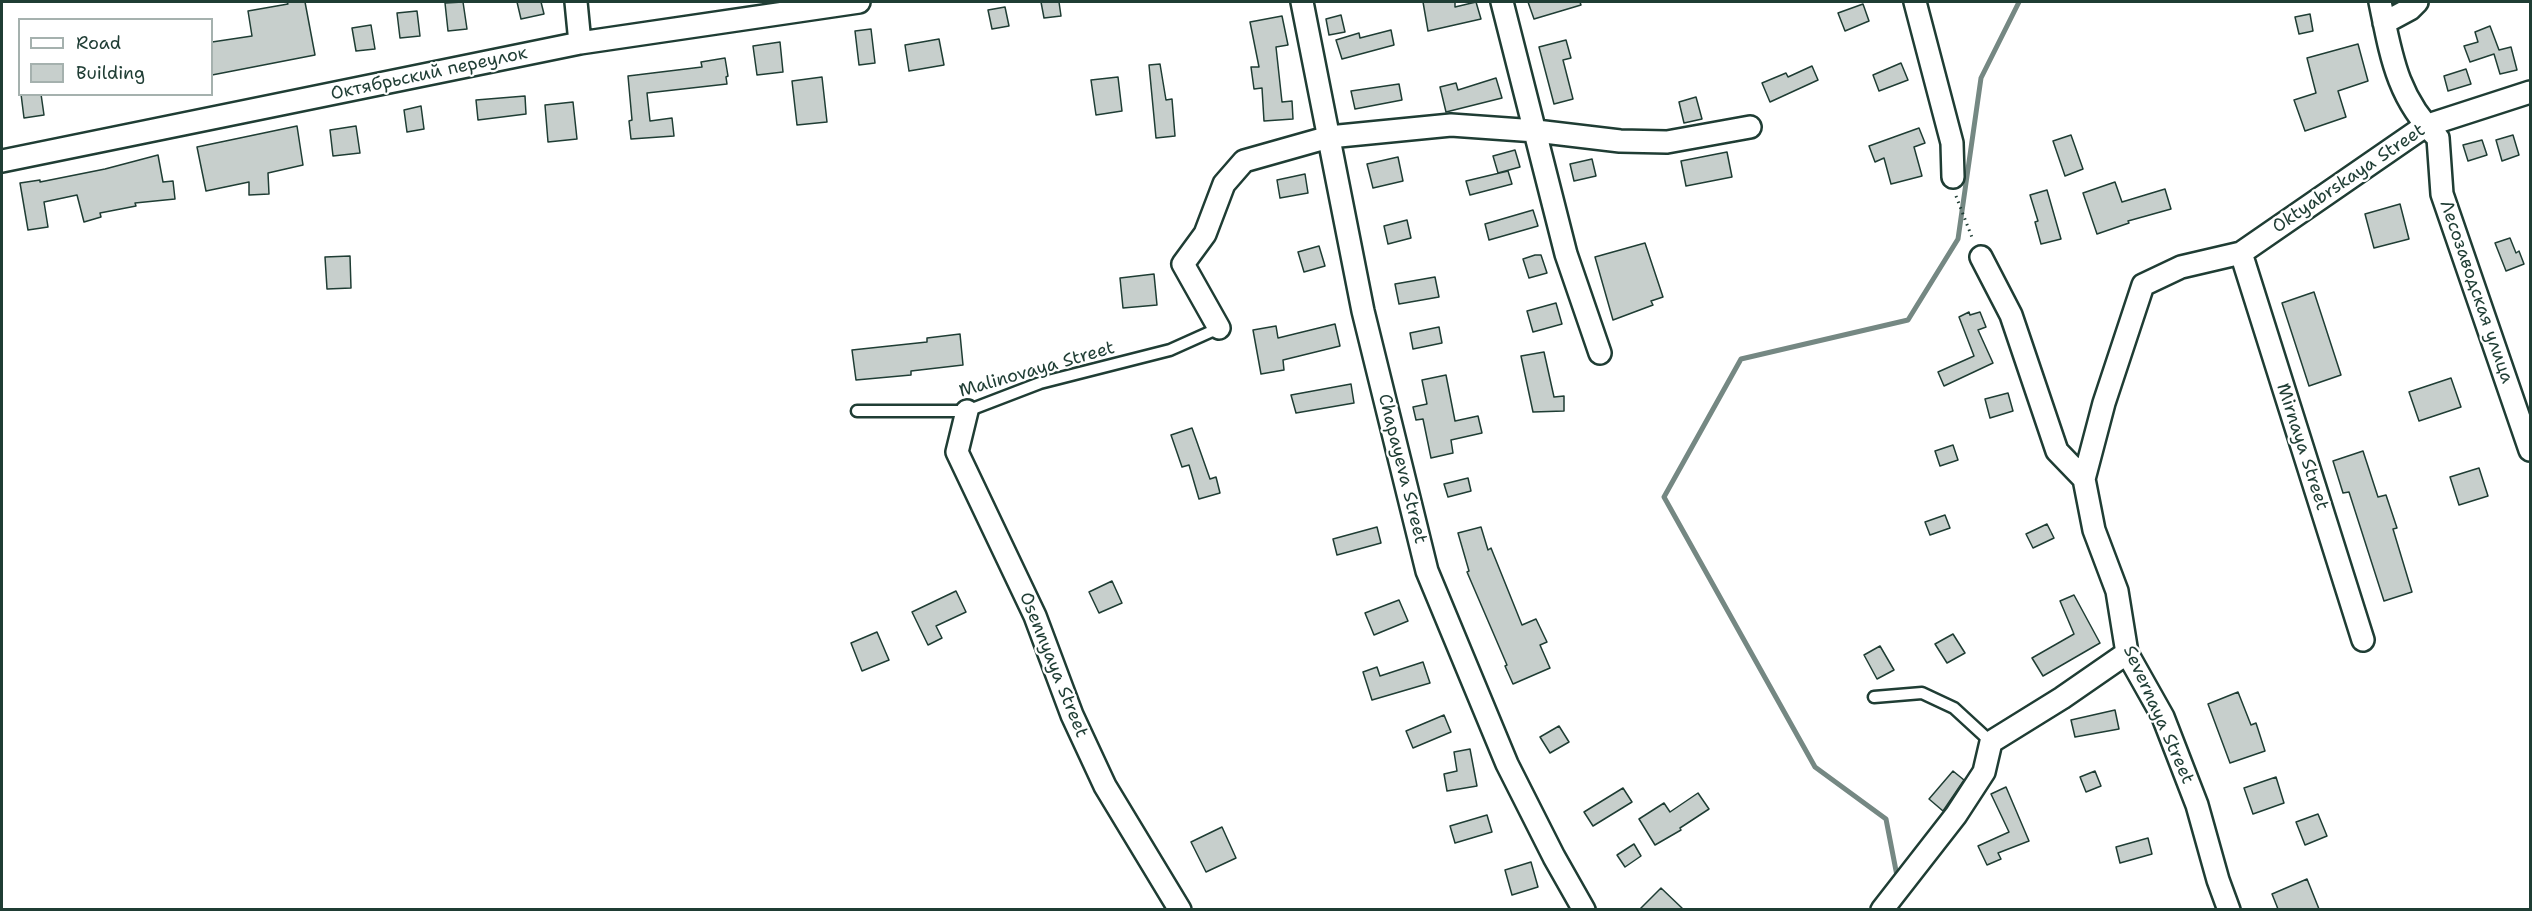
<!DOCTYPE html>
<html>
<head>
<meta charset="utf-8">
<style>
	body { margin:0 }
	#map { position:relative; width:2532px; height:911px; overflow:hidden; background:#fff; font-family:"Shantell Sans",sans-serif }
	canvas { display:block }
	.frame { position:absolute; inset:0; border:3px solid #1f3d34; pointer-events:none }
	.legend { position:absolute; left:18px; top:18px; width:195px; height:78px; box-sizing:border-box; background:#fff; border:2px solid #a5b1ae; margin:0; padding:8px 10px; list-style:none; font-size:18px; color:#1f3d34 }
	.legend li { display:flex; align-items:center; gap:12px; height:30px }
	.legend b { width:30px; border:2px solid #a5b1ae }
</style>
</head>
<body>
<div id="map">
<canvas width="2532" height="911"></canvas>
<div class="frame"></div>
<ul class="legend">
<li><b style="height:8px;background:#fff"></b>Road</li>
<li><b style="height:16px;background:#c7cfcc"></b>Building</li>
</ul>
</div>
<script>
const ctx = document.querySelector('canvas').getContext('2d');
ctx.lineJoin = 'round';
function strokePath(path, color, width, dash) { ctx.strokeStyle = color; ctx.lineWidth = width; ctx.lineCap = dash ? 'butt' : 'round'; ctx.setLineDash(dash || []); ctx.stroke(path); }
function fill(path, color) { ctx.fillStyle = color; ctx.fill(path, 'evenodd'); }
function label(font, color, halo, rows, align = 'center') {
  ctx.font = font + ' "Shantell Sans",sans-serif'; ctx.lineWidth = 4.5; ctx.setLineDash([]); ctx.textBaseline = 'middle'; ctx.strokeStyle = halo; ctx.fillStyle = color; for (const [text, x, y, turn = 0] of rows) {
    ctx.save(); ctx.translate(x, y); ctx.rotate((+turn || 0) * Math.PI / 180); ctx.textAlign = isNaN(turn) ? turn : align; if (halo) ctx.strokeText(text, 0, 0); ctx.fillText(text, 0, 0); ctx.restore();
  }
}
const stream = new Path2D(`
	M 1898,881 L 1886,819 L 1815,767 L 1664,497 L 1741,359 L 1908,320 L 1958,239 L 1981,78 L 2019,2`);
const building = new Path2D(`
	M 287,2 L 305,2 L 315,55 L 212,75 L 212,42 L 252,36 L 248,11 L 288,4 Z
	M 463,2 L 467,29 L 448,31 L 445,3 Z
	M 517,2 L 541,2 L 544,14 L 521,19 Z
	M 1041,2 L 1059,2 L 1061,16 L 1044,18 Z
	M 1423,2 L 1455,2 L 1455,7 L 1476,2 L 1481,19 L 1428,31 Z
	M 1528,2 L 1580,2 L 1581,5 L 1534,19 Z
	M 1863,4 L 1869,21 L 1845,31 L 1838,13 Z
	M 1005,7 L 1009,26 L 992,29 L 988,10 Z
	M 417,11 L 420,36 L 400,38 L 397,13 Z
	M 2310,14 L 2313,31 L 2299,34 L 2295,17 Z
	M 1341,15 L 1345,32 L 1329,35 L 1326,19 Z
	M 1282,16 L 1288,45 L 1276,47 L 1282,102 L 1292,101 L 1293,119 L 1264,121 L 1262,88 L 1254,89 L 1251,67 L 1259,67 L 1250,22 Z
	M 371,25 L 375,49 L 356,51 L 352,28 Z
	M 2490,26 L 2499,50 L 2511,47 L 2517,70 L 2500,74 L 2494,54 L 2470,62 L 2464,46 L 2478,42 L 2475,32 Z
	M 871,29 L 875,63 L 859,65 L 855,31 Z
	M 1391,30 L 1394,45 L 1342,59 L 1336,40 L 1359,33 L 1360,38 Z
	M 939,39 L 944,65 L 909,71 L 905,45 Z
	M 1566,40 L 1571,58 L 1563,60 L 1573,99 L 1554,104 L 1539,47 Z
	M 780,42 L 783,72 L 757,75 L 753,46 Z
	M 2358,44 L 2368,81 L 2338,91 L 2346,117 L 2305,131 L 2294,100 L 2316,93 L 2307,58 Z
	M 725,58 L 728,76 L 726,77 L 727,84 L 647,93 L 650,121 L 672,118 L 674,136 L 631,139 L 629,121 L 632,120 L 628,76 L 702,67 L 701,62 Z
	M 1901,63 L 1908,80 L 1879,91 L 1873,75 Z
	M 1160,64 L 1166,100 L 1172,99 L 1175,136 L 1156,138 L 1149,65 Z
	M 1812,66 L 1818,80 L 1770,102 L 1762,83 L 1786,73 L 1788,77 Z
	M 2466,69 L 2471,84 L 2448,91 L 2444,76 Z
	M 822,77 L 827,122 L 797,125 L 792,81 Z
	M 1118,77 L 1122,111 L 1096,115 L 1091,80 Z
	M 1496,78 L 1502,98 L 1446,112 L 1440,87 L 1456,83 L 1458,90 Z
	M 1399,84 L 1402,100 L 1355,109 L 1351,91 Z
	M 21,94 L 41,94 L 44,115 L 24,118 Z
	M 525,96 L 526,114 L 478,120 L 476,100 Z
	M 1696,97 L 1702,119 L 1684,123 L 1679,102 Z
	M 573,102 L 577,139 L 548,142 L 545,105 Z
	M 421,106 L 424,129 L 407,132 L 404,110 Z
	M 297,126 L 303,165 L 268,173 L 269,194 L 249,195 L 249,182 L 206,191 L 197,147 Z
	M 356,126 L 360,153 L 333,156 L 330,130 Z
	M 1919,128 L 1925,143 L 1914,147 L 1922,176 L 1891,184 L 1884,158 L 1875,162 L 1869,146 Z
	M 2071,135 L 2083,169 L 2065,176 L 2053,141 Z
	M 2513,135 L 2519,155 L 2502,161 L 2496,140 Z
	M 2482,140 L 2487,155 L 2468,161 L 2463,145 Z
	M 1515,150 L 1520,167 L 1498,173 L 1493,156 Z
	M 1727,152 L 1732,177 L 1686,186 L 1681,161 Z
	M 158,155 L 163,182 L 173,181 L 175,199 L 135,203 L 136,206 L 100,213 L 101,217 L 84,222 L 77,195 L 44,202 L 48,227 L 28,230 L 20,183 L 40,180 L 40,182 L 105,169 Z
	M 1398,157 L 1403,181 L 1373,188 L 1367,164 Z
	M 1592,159 L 1596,176 L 1574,181 L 1570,164 Z
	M 1508,171 L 1512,184 L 1470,195 L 1466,181 Z
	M 1305,174 L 1308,193 L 1280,198 L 1277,180 Z
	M 2115,182 L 2122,202 L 2165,189 L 2171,209 L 2128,221 L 2129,223 L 2097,234 L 2083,193 Z
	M 2047,190 L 2061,239 L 2041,244 L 2035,222 L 2038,221 L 2030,195 Z
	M 2400,204 L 2409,239 L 2374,248 L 2365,214 Z
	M 1533,210 L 1538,226 L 1489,240 L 1485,224 Z
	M 1407,220 L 1411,238 L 1388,244 L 1384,226 Z
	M 2510,238 L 2516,253 L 2519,251 L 2524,264 L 2506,271 L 2495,243 Z
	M 1645,243 L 1663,297 L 1651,301 L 1653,305 L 1613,320 L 1595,257 Z
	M 1319,246 L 1325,266 L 1304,272 L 1298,252 Z
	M 1535,255 L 1541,255 L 1547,273 L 1529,278 L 1523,259 Z
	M 350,256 L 351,288 L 327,289 L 325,257 Z
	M 1154,274 L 1157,305 L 1123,308 L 1120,278 Z
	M 1435,277 L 1439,297 L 1399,304 L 1395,284 Z
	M 2314,292 L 2341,375 L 2309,386 L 2282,303 Z
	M 1556,303 L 1562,324 L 1533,332 L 1527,311 Z
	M 1969,312 L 1970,315 L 1980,312 L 1986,327 L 1978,330 L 1993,363 L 1944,386 L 1938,372 L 1974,356 L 1959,317 Z
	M 1335,324 L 1340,346 L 1283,360 L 1284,370 L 1261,374 L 1253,330 L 1276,326 L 1278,338 Z
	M 1439,327 L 1442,343 L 1413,349 L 1410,333 Z
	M 960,334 L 963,365 L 911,371 L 911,375 L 856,380 L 852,350 L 927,342 L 927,338 Z
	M 1544,352 L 1554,397 L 1564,396 L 1564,411 L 1533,412 L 1521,356 Z
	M 1446,375 L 1455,421 L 1478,416 L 1482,433 L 1451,440 L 1453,453 L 1431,458 L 1423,419 L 1416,420 L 1413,407 L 1427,404 L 1422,380 Z
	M 2451,378 L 2461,407 L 2419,421 L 2409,392 Z
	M 1351,384 L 1354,403 L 1296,413 L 1291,395 Z
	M 2008,393 L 2013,411 L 1990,418 L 1985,399 Z
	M 1192,428 L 1210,479 L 1216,477 L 1220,493 L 1199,499 L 1189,465 L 1182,467 L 1171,435 Z
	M 1953,445 L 1958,460 L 1940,466 L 1935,451 Z
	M 2363,451 L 2378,497 L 2386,495 L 2397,528 L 2393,529 L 2412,592 L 2384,601 L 2349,492 L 2343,493 L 2333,461 Z
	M 2479,468 L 2488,496 L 2459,505 L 2450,477 Z
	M 1468,478 L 1471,491 L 1448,497 L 1444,484 Z
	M 1945,515 L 1950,528 L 1930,535 L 1925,522 Z
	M 2047,524 L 2054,538 L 2033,548 L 2026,534 Z
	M 1377,527 L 1381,543 L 1337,555 L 1333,539 Z
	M 1481,527 L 1488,550 L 1491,548 L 1522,625 L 1536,619 L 1547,642 L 1540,645 L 1550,668 L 1513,684 L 1505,666 L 1507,665 L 1467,572 L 1469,571 L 1458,533 Z
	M 1112,581 L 1122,603 L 1099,613 L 1089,592 Z
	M 956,591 L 966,612 L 936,626 L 942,638 L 928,645 L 912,612 Z
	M 2074,595 L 2100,643 L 2043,676 L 2032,658 L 2074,634 L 2060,601 Z
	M 1399,600 L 1408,621 L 1374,635 L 1365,613 Z
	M 877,632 L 889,660 L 862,671 L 851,643 Z
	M 1953,634 L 1965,653 L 1947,663 L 1935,644 Z
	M 1880,646 L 1894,670 L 1877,679 L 1864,655 Z
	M 1423,662 L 1430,683 L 1372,700 L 1363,672 L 1377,667 L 1380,676 Z
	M 2238,692 L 2251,725 L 2256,723 L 2265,751 L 2230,763 L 2208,704 Z
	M 2115,710 L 2119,729 L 2075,737 L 2071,720 Z
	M 1444,715 L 1451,732 L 1413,748 L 1406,731 Z
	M 1559,726 L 1569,742 L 1550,753 L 1540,737 Z
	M 1470,749 L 1477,786 L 1447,791 L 1444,774 L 1457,771 L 1454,752 Z
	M 1953,771 L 1964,780 L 1943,811 L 1929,799 Z
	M 2095,771 L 2101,786 L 2086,792 L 2080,777 Z
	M 2276,777 L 2284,803 L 2253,814 L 2244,788 Z
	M 2006,787 L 2029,841 L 1998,853 L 2001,859 L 1987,865 L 1978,846 L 2009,832 L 1991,794 Z
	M 1623,788 L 1632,802 L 1593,826 L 1584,812 Z
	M 1698,793 L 1709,809 L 1680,828 L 1681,830 L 1655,845 L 1639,819 L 1664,803 L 1670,812 Z
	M 2318,814 L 2327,836 L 2305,845 L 2296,822 Z
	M 1487,815 L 1492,832 L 1455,843 L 1450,826 Z
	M 1222,827 L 1236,858 L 1206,872 L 1191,842 Z
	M 2148,838 L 2152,854 L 2120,863 L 2116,847 Z
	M 1634,844 L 1641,856 L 1625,867 L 1617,855 Z
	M 1531,862 L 1538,887 L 1512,895 L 1505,870 Z
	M 2307,879 L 2319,909 L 2278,909 L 2272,894 Z
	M 1661,888 L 1683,909 L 1640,909 Z`);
const path = new Path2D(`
	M 1956,196 L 1973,240`);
const lane = new Path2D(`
	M 857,411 L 967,411 L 1040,383 L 1170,350 L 1219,328
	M 1874,697 L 1922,693 L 1954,708 L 1991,742`);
const street = new Path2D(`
	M 576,2 L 580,43
	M 1302,2 L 1363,311 L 1427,571 L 1507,764 L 1554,857 L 1584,910
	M 1502,2 L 1566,254 L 1600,353
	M 1915,2 L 1952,143 L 1953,177
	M 2380,2 C 2391,55 2397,98 2438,138 L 2442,194 L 2530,450
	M 2384,23 L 2410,9 L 2417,2
	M 2,161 L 580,43 L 859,2
	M 2241,253 L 2363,640
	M 1981,257 L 2011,315 L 2057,451 L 2084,479 L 2094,530 L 2117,591 L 2127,653 L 2163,717 L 2197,805 L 2218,880 L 2229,910
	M 1219,328 L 1183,264 L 1205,234 L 1224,184 L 1244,161 L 1329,137 L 1451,125 L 1536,131 L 1620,141 L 1667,142 L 1750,127
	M 967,411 L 957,452 L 1035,616 L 1072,715 L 1105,786 L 1180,910
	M 2084,479 L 2104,403 L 2143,285 L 2181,267 L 2241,253 L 2425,126 L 2530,92
	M 1882,910 L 1956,815 L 1984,772 L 1991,742 L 2062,698 L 2127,653`);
const streetNames = [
	["Октябрьский переулок",429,74,-12],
	["Oktyabrskaya Street",2349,179,-34],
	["Лесозаводская улица",2476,292,71],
	["Malinovaya Street",1037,370,-16],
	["Mirnaya Street",2302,447,72],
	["Chapayeva Street",1402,469,76],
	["Osennyaya Street",1053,665,68],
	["Severnaya Street",2158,715,66]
];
strokePath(stream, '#758883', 5);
fill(building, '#c7cfcc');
strokePath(building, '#1f3d34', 1.5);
strokePath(lane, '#1f3d34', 15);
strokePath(street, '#1f3d34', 26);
strokePath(path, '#1f3d34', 3, [1.5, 4.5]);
strokePath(lane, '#fff', 10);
strokePath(street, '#fff', 21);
label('18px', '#1f3d34', '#fff', streetNames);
</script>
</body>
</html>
